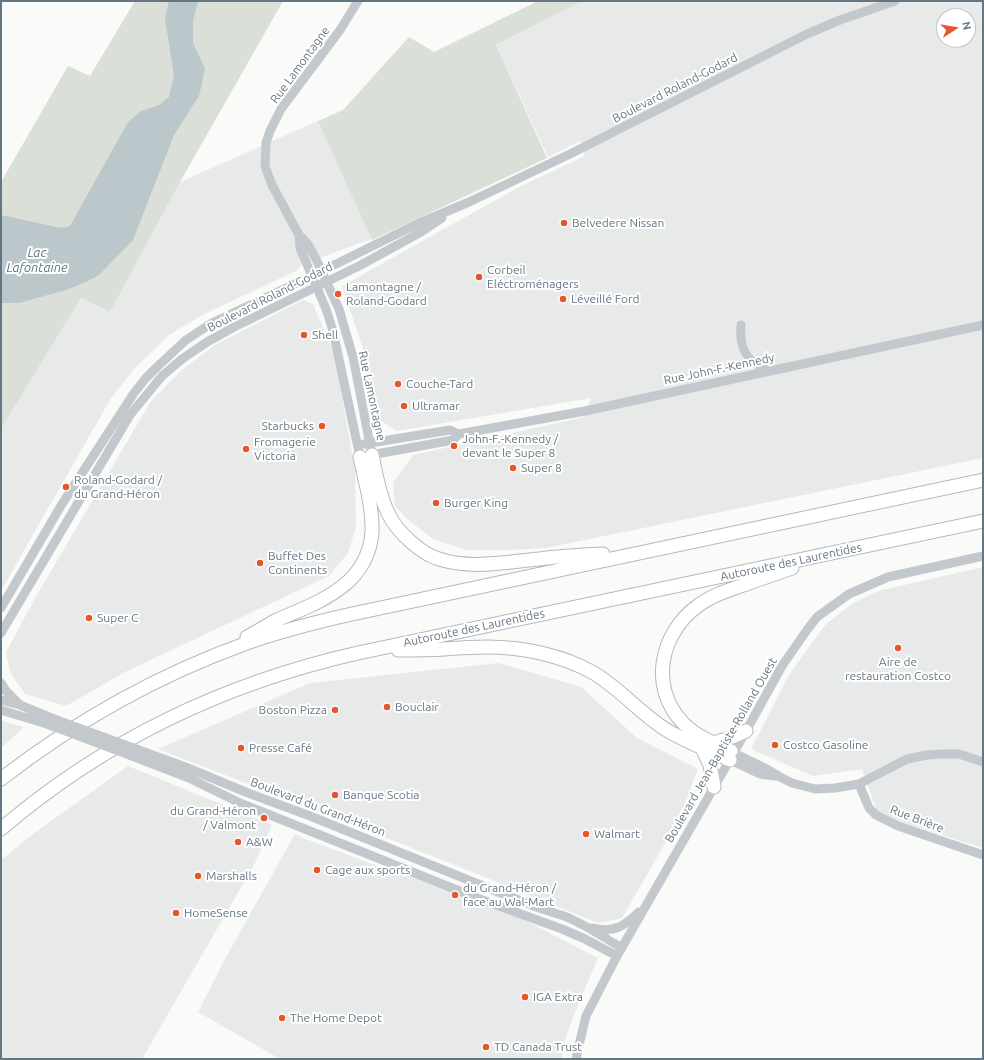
<!DOCTYPE html>
<html>
<head>
<meta charset="utf-8">
<style>
	body { margin:0 }
	#map { position:relative; width:984px; height:1060px; overflow:hidden; background:#fafaf8; font-family:Ubuntu,sans-serif }
	canvas { display:block }
	.frame { position:absolute; inset:0; border:2px solid #657683; pointer-events:none }
	.north { position:absolute; left:936px; top:8px; width:40px; height:40px; box-sizing:border-box; background:#fff; border:1px solid #c1c8cd; border-radius:50%; rotate:78deg; font-size:11px; font-weight:700; line-height:16px; text-align:center; color:#657683 }
	.north::after { content:''; display:block; margin:auto; width:14px; height:18px; background:#e4572e; clip-path:polygon(50% 0,100% 100%,50% 72%,0 100%) }
</style>
</head>
<body>
<div id="map">
<canvas width="984" height="1060"></canvas>
<div class="frame"></div>
<div class="north">N</div>
</div>
<script>
const ctx = document.querySelector('canvas').getContext('2d');
ctx.lineJoin = 'round';
function fill(path, color) { ctx.fillStyle = color; ctx.fill(path, 'evenodd'); }
function strokePath(path, color, width, dash) { ctx.strokeStyle = color; ctx.lineWidth = width; ctx.lineCap = dash ? 'butt' : 'round'; ctx.setLineDash(dash || []); ctx.stroke(path); }
function label(font, color, halo, rows, align = 'center') {
  ctx.font = font + ' Ubuntu,sans-serif'; ctx.lineWidth = 4; ctx.setLineDash([]); ctx.textBaseline = 'middle'; ctx.strokeStyle = halo; ctx.fillStyle = color; for (const [text, x, y, turn = 0] of rows) {
    ctx.save(); ctx.translate(x, y); ctx.rotate((+turn || 0) * Math.PI / 180); ctx.textAlign = isNaN(turn) ? turn : align; if (halo) ctx.strokeText(text, 0, 0); ctx.fillText(text, 0, 0); ctx.restore();
  }
}
const built = new Path2D(`
	M 582,1 L 983,1 L 983,458 L 546,548 L 509,550 L 466,550 L 433,539 L 406,518 L 395,506 L 393,483 L 413,455 L 584,417 L 591,398 L 397,431 L 376,418 L 362,346 L 342,286 L 521,186 L 585,156 L 580,141 L 548,157 L 496,45 ZM 944,16 L 968,16 L 968,40 L 944,40 Z
	M 318,121 L 374,238 L 301,265 L 298,270 L 202,315 L 169,335 L 134,369 L 111,398 L 1,591 L 1,429 L 81,298 L 110,312 L 180,182 Z
	M 303,300 L 313,304 L 336,358 L 355,472 L 356,527 L 348,553 L 329,576 L 125,672 L 66,706 L 25,694 L 10,672 L 6,652 L 34,600 L 151,401 L 183,369 L 215,345 Z
	M 983,567 L 983,848 L 897,821 L 877,811 L 862,769 L 813,776 L 751,749 L 789,675 L 809,647 L 826,624 L 852,604 L 878,591 Z
	M 499,663 L 581,687 L 637,738 L 698,769 L 679,819 L 622,918 L 598,923 L 507,886 L 347,822 L 158,749 L 310,683 Z
	M 1,721 L 24,727 L 1,748 Z
	M 128,766 L 272,825 L 255,863 L 142,1059 L 1,1059 L 1,860 L 33,834 Z
	M 295,834 L 303,838 L 404,876 L 431,877 L 478,896 L 598,958 L 576,1010 L 566,1036 L 561,1059 L 280,1059 L 198,1012 L 225,959 Z`);
const green = new Path2D(`
	M 135,1 L 283,1 L 180,182 L 110,312 L 81,298 L 1,429 L 1,182 L 68,66 L 90,76 Z
	M 538,1 L 582,1 L 496,45 L 547,158 L 372,240 L 318,121 L 343,110 L 409,37 L 434,52 Z`);
const water = new Path2D(`
	M 169,1 L 198,1 L 193,21 L 193,43 L 205,69 L 199,96 L 174,135 L 133,240 L 99,275 L 88,281 L 69,289 L 19,303 L 1,303 L 1,215 L 61,228 L 70,226 L 128,122 L 141,111 L 159,105 L 169,97 L 174,76 L 165,18 Z`);
const tertiary = new Path2D(`
	M 358,1 L 340,30 L 281,109 L 270,131 L 266,143 L 265,166 L 272,185 L 299,235 L 307,243 L 315,257 L 339,309 L 353,357 L 372,455
	M 299,235 L 300,248 L 326,309 L 333,331 L 360,457 L 453,440 L 459,434 L 585,411 L 983,325
	M 741,325 C 739,347 747,365 770,369
	M 364,444 L 450,430 L 459,434
	M 1,608 L 62,504 L 134,393 L 145,379 L 158,366 L 186,340 L 212,323 L 322,271 L 417,224 L 469,202 L 570,154 L 807,34 L 840,20 L 895,1
	M 1,633 L 130,415 L 162,376 L 182,359 L 207,342 L 234,327 L 359,266 L 421,232 L 442,218
	M 1,683 L 6,691 L 19,704
	M 1,700 L 20,705 L 54,719
	M 1,710 L 47,724
	M 139,750 L 188,768 L 248,793 L 310,816 L 493,890 L 539,908 L 567,917 L 585,926 L 622,948
	M 734,753 L 763,767 L 780,777 L 792,783 L 815,789 L 835,788 L 859,784 L 907,759 L 927,755 L 942,754 L 959,754 L 983,762
	M 132,756 L 189,778 L 240,803 L 375,857 L 477,898 L 562,929 L 585,939 L 617,956
	M 730,760 L 760,774 L 775,776
	M 859,784 L 869,808 L 876,815 L 898,826 L 983,855
	M 592,928 C 615,933 623,927 639,912
	M 576,1059 L 578,1049 L 586,1016 L 617,956 L 736,749 L 782,666 L 807,630 L 817,617 L 849,594 L 888,577 L 983,556`);
const motorway = new Path2D(`
	M 372,455 C 376,474 379,495 388,513 C 393,524 402,534 411,542 C 418,548 427,555 436,558 C 469,570 506,562 539,559 C 561,556 582,555 603,554
	M 247,637 C 257,632 267,625 277,620 C 318,602 368,586 372,532 C 373,507 365,481 360,457
	M 398,650 C 414,650 429,650 444,649 C 458,648 472,647 487,647 C 522,647 561,655 592,672 C 618,687 637,710 662,727 C 683,741 707,749 730,760
	M 713,743 L 727,739 L 746,731
	M 702,748 L 710,765 L 714,787
	M 731,751 C 715,744 696,736 684,724 C 648,688 660,632 699,605 C 714,594 732,589 749,583 C 763,578 778,573 792,568
	M 1,779 C 76,721 158,675 247,643 C 281,631 316,622 352,614 L 983,480
	M 1,829 C 105,740 225,683 358,653 L 983,521`);
const tertiaryBridge = new Path2D(`
	M 54,719 L 139,750
	M 47,724 L 132,756`);
const markers = [
	[564,223,4,"#e4572e"],
	[479,277,4,"#e4572e"],
	[338,294,4,"#e4572e"],
	[563,299,4,"#e4572e"],
	[304,335,4,"#e4572e"],
	[398,384,4,"#e4572e"],
	[404,406,4,"#e4572e"],
	[322,426,4,"#e4572e"],
	[454,446,4,"#e4572e"],
	[246,449,4,"#e4572e"],
	[513,468,4,"#e4572e"],
	[66,487,4,"#e4572e"],
	[436,503,4,"#e4572e"],
	[260,563,4,"#e4572e"],
	[89,618,4,"#e4572e"],
	[898,648,4,"#e4572e"],
	[387,707,4,"#e4572e"],
	[335,710,4,"#e4572e"],
	[775,745,4,"#e4572e"],
	[241,748,4,"#e4572e"],
	[335,795,4,"#e4572e"],
	[264,818,4,"#e4572e"],
	[586,834,4,"#e4572e"],
	[238,842,4,"#e4572e"],
	[317,870,4,"#e4572e"],
	[198,876,4,"#e4572e"],
	[455,895,4,"#e4572e"],
	[176,913,4,"#e4572e"],
	[525,997,4,"#e4572e"],
	[282,1018,4,"#e4572e"],
	[486,1047,4,"#e4572e"]
];
const streetNames = [
	["Rue Lamontagne",300,65,-54],
	["Boulevard Roland-Godard",675,88,-27],
	["Boulevard Roland-Godard",270,297,-27],
	["Rue John-F.-Kennedy",719,369,-12],
	["Rue Lamontagne",372,396,78],
	["Autoroute des Laurentides",791,562,-12],
	["Autoroute des Laurentides",474,628,-12],
	["Boulevard Jean-Baptiste-Rolland Ouest",721,750,-60],
	["Boulevard du Grand-Héron",318,807,21],
	["Rue Brière",917,819,21]
];
const poiNames = [
	["Belvedere Nissan",572,223],
	["Corbeil",487,270],
	["Eléctroménagers",487,284],
	["Lamontagne /",346,287],
	["Roland-Godard",346,301],
	["Léveillé Ford",571,299],
	["Shell",312,335],
	["Couche-Tard",406,384],
	["Ultramar",412,406],
	["Starbucks",314,426,"right"],
	["John-F.-Kennedy /",462,439],
	["devant le Super 8",462,453],
	["Fromagerie",254,442],
	["Victoria",254,456],
	["Super 8",521,468],
	["Roland-Godard /",74,480],
	["du Grand-Héron",74,494],
	["Burger King",444,503],
	["Buffet Des",268,556],
	["Continents",268,570],
	["Super C",97,618],
	["Aire de",898,662,"center"],
	["restauration Costco",898,676,"center"],
	["Bouclair",395,707],
	["Boston Pizza",327,710,"right"],
	["Costco Gasoline",783,745],
	["Presse Café",249,748],
	["Banque Scotia",343,795],
	["du Grand-Héron",256,811,"right"],
	["/ Valmont",256,825,"right"],
	["Walmart",594,834],
	["A&W",246,842],
	["Cage aux sports",325,870],
	["Marshalls",206,876],
	["du Grand-Héron /",463,888],
	["face au Wal-Mart",463,902],
	["HomeSense",184,913],
	["IGA Extra",533,997],
	["The Home Depot",290,1018],
	["TD Canada Trust",494,1047]
];
const waterNames = [
	["Lac",37,253],
	["Lafontaine",37,268]
];
fill(built, '#e8e9e9');
fill(green, '#dadfd7');
fill(water, '#bbc7cb');
strokePath(motorway, '#b4b9bd', 15);
strokePath(tertiary, '#c3c8cc', 9);
strokePath(motorway, '#fff', 13);
strokePath(tertiaryBridge, '#c3c8cc', 9);
for (const [x, y, r, color] of markers) { const dot = new Path2D(); dot.arc(x, y, r, 0, 2 * Math.PI); ctx.fillStyle = color; ctx.fill(dot); strokePath(dot, '#fff', 1.5); }
label('12px', '#657683', '#fff', streetNames);
label('12px', '#657683', '#fff', poiNames, 'left');
label('italic 13px', '#60757c', '#fff', waterNames);
</script>
</body>
</html>
